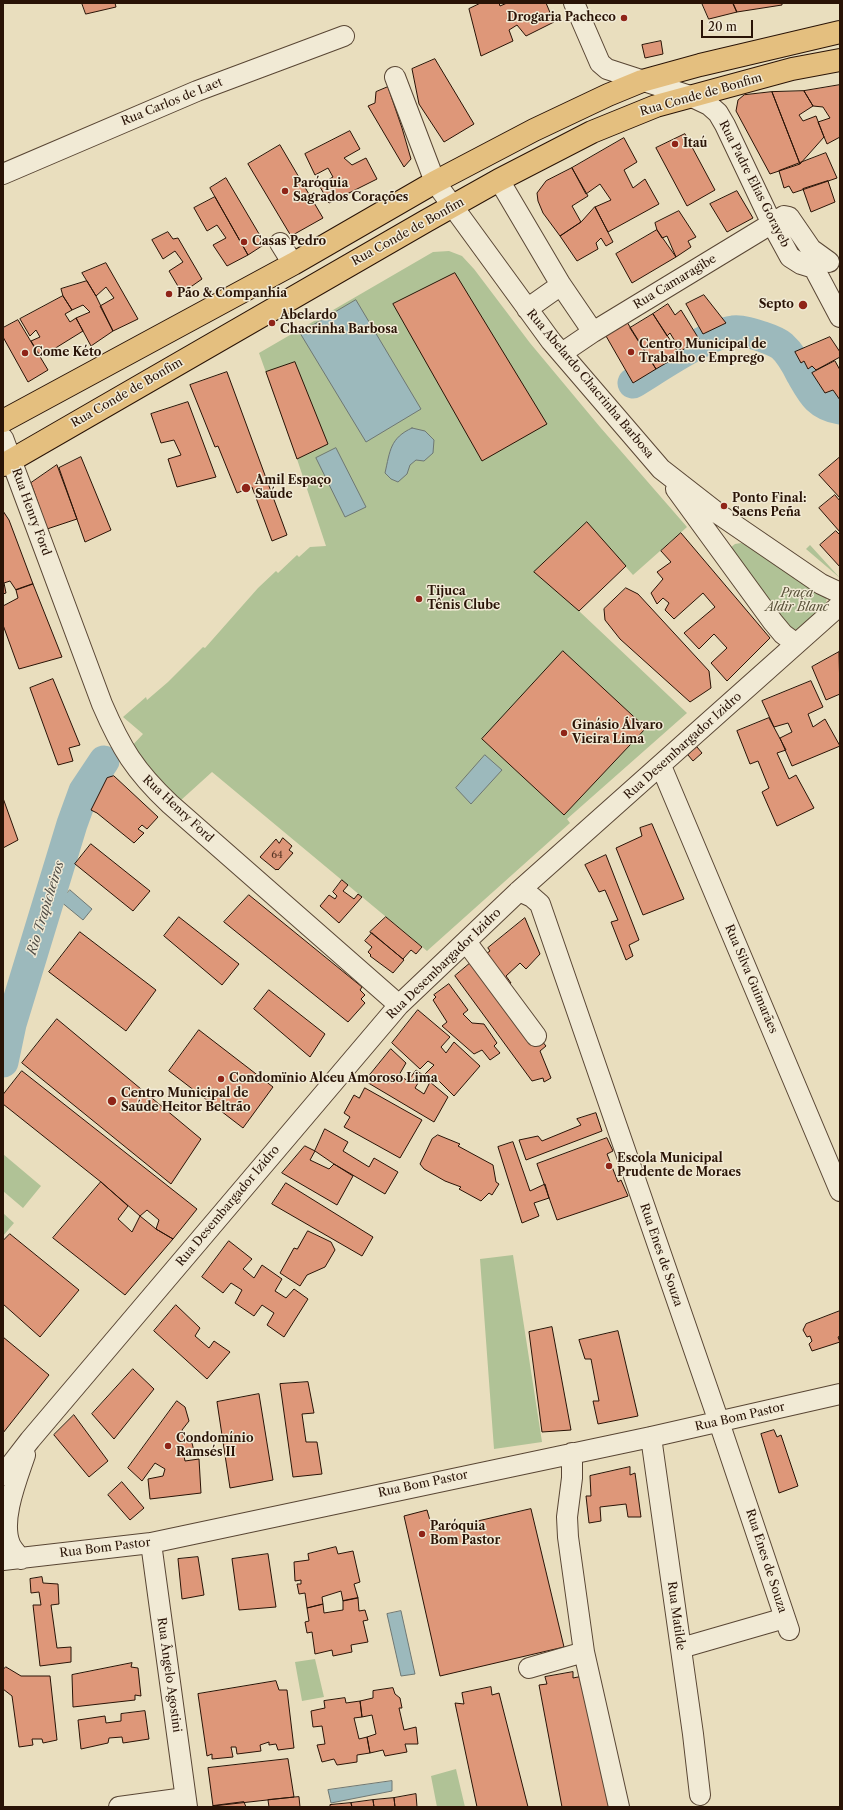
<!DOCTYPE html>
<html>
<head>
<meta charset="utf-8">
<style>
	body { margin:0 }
	#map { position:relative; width:843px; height:1810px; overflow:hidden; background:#e9debe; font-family:"Libre Caslon Text",serif }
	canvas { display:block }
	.frame { position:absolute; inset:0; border:4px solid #291306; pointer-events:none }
	.scale { position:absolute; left:701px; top:20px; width:52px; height:18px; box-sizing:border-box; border:2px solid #291306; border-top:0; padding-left:5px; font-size:12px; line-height:14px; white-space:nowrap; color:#291306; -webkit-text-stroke:3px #f1ead5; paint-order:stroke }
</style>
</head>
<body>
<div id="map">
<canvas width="843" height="1810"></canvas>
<div class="frame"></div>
<div class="scale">20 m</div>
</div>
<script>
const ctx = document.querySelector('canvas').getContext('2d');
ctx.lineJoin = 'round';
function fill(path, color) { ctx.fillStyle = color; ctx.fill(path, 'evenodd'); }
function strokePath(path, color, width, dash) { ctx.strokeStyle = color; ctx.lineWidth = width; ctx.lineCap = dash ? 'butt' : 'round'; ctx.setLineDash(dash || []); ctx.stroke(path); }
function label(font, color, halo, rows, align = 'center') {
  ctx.font = font + ' "Libre Caslon Text",serif'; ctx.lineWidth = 3; ctx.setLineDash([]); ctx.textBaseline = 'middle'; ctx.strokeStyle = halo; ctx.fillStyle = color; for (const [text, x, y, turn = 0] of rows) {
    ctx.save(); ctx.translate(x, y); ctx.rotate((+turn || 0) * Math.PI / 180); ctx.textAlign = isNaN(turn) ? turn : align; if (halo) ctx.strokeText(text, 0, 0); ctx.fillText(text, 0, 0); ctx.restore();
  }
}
const green = new Path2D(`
	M 449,251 L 462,256 L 474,269 L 530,343 L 600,427 L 687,527 L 633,575 L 625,566 L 579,611 L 687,713 L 567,819 L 570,823 L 427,951 L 212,772 L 180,801 L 129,749 L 143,734 L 123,717 L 146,697 L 147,700 L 168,682 L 203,647 L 205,648 L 258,588 L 276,571 L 278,573 L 297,555 L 299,557 L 310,547 L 326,546 L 297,459 L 259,353 L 433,252 Z
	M 741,543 L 753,547 L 827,594 L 826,606 L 797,630 L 790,628 L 730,548 L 735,544 Z
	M 810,545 L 840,578 L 806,549 Z
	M 3,1154 L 41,1186 L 23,1208 L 3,1191 Z
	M 3,1213 L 14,1223 L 3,1236 Z
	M 513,1255 L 542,1442 L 494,1449 L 480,1259 Z
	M 315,1659 L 324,1697 L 302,1701 L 295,1662 Z
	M 456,1769 L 465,1807 L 437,1807 L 431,1776 Z`);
const water = new Path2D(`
	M 356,300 L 421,409 L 366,442 L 300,333 Z
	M 412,428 L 425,431 L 434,440 L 433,453 L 424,461 L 416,460 L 410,465 L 407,474 L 398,482 L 391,479 L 385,473 C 390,451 390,438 412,428 Z
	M 336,448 L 366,507 L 345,517 L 316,458 Z
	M 485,755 L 502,770 L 471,804 L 456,788 Z
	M 70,890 L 92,909 L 83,920 L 60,901 Z
	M 401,1611 L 415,1674 L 401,1676 L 387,1614 Z
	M 392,1781 L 392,1791 L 331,1803 L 328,1790 Z`);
const river = new Path2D(`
	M 633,383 C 658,368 705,335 733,331 C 743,330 754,334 763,337 C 769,339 777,342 782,346 C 791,354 796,364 801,374 C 812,393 817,405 840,409
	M 3,1062 L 11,1024 L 72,824 L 84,791 L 104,761`);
const building = new Path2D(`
	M 82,3 L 115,3 L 116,7 L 86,14 Z
	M 481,3 L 499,3 L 500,6 L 507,3 L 546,3 L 554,22 L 526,36 L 517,25 L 509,30 L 513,41 L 481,56 L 469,9 Z
	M 702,3 L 733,3 L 737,12 L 709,19 Z
	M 733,3 L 782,3 L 782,5 L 737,12 Z
	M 661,41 L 663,54 L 645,58 L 642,45 Z
	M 435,59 L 474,124 L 444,142 L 419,104 L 412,69 Z
	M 840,85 L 840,137 L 827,144 L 818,122 L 830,118 L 823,107 L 813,106 L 804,91 Z
	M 388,87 L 402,128 L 411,159 L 404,167 L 368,106 L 375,103 L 376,92 Z
	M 804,91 L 813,106 L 799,115 L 803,121 L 816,116 L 824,137 L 800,164 L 772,92 Z
	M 772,92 L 800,164 L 770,174 L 736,111 L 738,100 L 744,95 Z
	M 350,131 L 360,149 L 344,158 L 352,165 L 366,158 L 377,179 L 329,203 L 319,185 L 333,177 L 328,168 L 315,175 L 305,154 Z
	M 685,134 L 715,190 L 687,206 L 656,148 Z
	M 624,138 L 637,162 L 624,170 L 633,188 L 645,179 L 659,204 L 608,232 L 595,207 L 611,200 L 600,184 L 586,194 L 572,168 Z
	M 280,145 L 323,218 L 291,236 L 248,164 Z
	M 826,153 L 837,178 L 793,193 L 789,186 L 784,188 L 779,171 Z
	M 572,168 L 588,196 L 572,206 L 581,222 L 560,236 L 543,213 L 538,201 L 537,193 L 546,181 Z
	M 226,178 L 265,244 L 248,255 L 210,188 Z
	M 828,181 L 835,202 L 811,212 L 803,189 Z
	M 737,191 L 753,218 L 727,232 L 710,204 Z
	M 215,197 L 248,255 L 227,266 L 213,245 L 226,238 L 217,225 L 207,231 L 194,208 Z
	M 595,207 L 613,242 L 606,246 L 601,238 L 596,243 L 598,249 L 577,261 L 560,236 L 581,222 Z
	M 679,211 L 696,237 L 688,241 L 691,247 L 676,257 L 667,236 L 662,238 L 657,230 L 655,223 Z
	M 657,230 L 676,257 L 632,283 L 616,254 Z
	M 168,232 L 173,239 L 178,238 L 202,279 L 182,293 L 169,271 L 183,262 L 175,251 L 163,259 L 152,240 Z
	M 106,263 L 138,319 L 113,331 L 100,306 L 114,298 L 106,287 L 96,296 L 82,273 Z
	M 455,273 L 547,424 L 482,461 L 393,304 Z
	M 87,281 L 96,296 L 113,331 L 91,346 L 76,318 L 90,312 L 83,305 L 72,310 L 63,296 L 61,289 Z
	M 704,295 L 726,323 L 703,334 L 686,304 Z
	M 63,296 L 72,310 L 65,314 L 70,322 L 76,318 L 83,331 L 41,357 L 31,341 L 40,337 L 36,330 L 30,336 L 20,319 Z
	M 668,304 L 675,315 L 681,310 L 699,339 L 681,351 L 670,333 L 667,336 L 653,314 Z
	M 653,314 L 680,355 L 656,369 L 630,328 Z
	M 18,320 L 48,370 L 28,382 L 3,337 L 3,328 Z
	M 627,322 L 656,369 L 633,383 L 606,336 Z
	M 830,337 L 840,352 L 840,357 L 816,370 L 812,366 L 808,369 L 804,361 L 801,363 L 795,352 Z
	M 835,361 L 840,370 L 840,400 L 833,390 L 825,393 L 812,373 Z
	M 295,362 L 328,444 L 297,459 L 266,372 Z
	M 227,372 L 287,535 L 272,541 L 252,487 L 237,493 L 218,446 L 215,447 L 190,385 Z
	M 188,402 L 216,477 L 177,487 L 168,459 L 181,455 L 174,440 L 161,443 L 151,414 Z
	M 81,457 L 111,530 L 85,542 L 59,468 Z
	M 840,457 L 840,498 L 819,475 Z
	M 57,465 L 77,519 L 47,529 L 31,483 Z
	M 835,495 L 840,501 L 840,532 L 819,508 Z
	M 3,511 L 9,520 L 33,584 L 16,590 L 10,581 L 4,583 L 6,593 L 3,594 Z
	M 587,522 L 626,566 L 579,611 L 534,572 Z
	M 836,531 L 840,535 L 840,567 L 820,545 Z
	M 681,533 L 770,638 L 727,681 L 711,663 L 727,648 L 714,634 L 699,649 L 684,633 L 715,607 L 703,593 L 674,619 L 665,610 L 669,603 L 663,598 L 657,604 L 651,593 L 663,579 L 657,572 L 671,562 L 661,551 Z
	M 33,584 L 62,657 L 19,669 L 3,625 L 3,606 L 18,598 L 16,590 Z
	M 626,588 L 638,594 L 709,671 L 711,688 L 690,702 L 620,639 L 605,620 L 604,609 Z
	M 563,651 L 646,728 L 564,815 L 482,739 Z
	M 839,652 L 840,694 L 826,700 L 812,667 Z
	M 53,679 L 80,745 L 69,748 L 73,761 L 58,765 L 30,688 Z
	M 811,681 L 823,707 L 808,714 L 813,727 L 825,719 L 840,746 L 792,766 L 780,738 L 792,732 L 788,723 L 774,727 L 762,701 Z
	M 769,718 L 786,750 L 777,753 L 789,779 L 796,775 L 814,808 L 777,826 L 762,792 L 769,788 L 758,761 L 750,764 L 737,731 Z
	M 697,747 L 702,753 L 693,761 L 688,755 Z
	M 114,776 L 158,817 L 147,829 L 142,825 L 138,829 L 144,833 L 134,843 L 97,813 L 91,810 L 107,778 Z
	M 3,798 L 18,840 L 3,848 Z
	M 652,824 L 684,899 L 643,915 L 616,848 L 642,836 L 640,828 Z
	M 283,838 L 292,846 L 289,850 L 293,853 L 278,870 L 277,869 L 276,870 L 260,857 L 276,839 L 279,843 Z
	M 91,844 L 150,891 L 133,911 L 75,864 Z
	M 606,855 L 639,940 L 629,945 L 633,956 L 626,960 L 611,922 L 618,920 L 605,890 L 599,892 L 585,865 Z
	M 342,880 L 348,885 L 343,891 L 354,899 L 358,894 L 362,897 L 339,923 L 320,906 L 329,895 L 335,899 L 337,896 L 333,892 Z
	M 249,895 L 362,987 L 360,990 L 365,995 L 361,999 L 365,1003 L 348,1022 L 224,922 Z
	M 179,917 L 239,964 L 222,985 L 164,936 Z
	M 386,917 L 422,947 L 416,954 L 411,950 L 403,959 L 370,932 Z
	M 525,918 L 540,954 L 526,969 L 520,963 L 506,976 L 511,983 L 502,988 L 483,956 L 490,951 L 488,948 Z
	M 80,932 L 156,990 L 126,1031 L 49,972 Z
	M 372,933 L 404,960 L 393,973 L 370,956 L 371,955 L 368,952 L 372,947 L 365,941 Z
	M 474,960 L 546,1046 L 540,1051 L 551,1078 L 544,1082 L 543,1078 L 532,1081 L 455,976 Z
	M 449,984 L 468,1010 L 463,1014 L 472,1023 L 484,1024 L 497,1043 L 494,1046 L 500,1053 L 490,1060 L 482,1050 L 474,1054 L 442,1026 L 447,1022 L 433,1000 L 436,997 L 434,995 Z
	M 269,990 L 325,1034 L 310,1057 L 254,1009 Z
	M 418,1010 L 450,1037 L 441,1047 L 446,1053 L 454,1042 L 480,1066 L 454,1096 L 434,1076 L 431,1079 L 425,1074 L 434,1065 L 428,1061 L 420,1069 L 392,1043 Z
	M 57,1019 L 201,1139 L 171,1184 L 22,1063 Z
	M 199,1030 L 273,1087 L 243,1128 L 169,1071 Z
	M 391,1049 L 406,1063 L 399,1075 L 408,1081 L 416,1070 L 423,1075 L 415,1088 L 424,1094 L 430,1082 L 448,1097 L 434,1122 L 365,1081 Z
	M 22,1071 L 197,1209 L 173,1239 L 156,1229 L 159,1220 L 147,1210 L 140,1216 L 101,1182 L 3,1104 L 3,1095 Z
	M 365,1088 L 422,1120 L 400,1158 L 344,1127 L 350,1117 L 344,1113 L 354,1095 L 359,1098 Z
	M 596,1113 L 602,1131 L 526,1160 L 519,1140 L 538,1136 L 542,1141 L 581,1125 L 577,1119 Z
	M 325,1129 L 348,1142 L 343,1151 L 369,1167 L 374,1158 L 398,1172 L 385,1194 L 334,1164 L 315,1151 Z
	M 438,1135 L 460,1144 L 458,1146 L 493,1165 L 496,1182 L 499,1184 L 492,1195 L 489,1193 L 481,1201 L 459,1189 L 461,1187 L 445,1181 L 424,1169 L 420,1164 L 432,1139 Z
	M 607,1138 L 613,1151 L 607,1154 L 618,1182 L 621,1180 L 628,1196 L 557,1220 L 537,1164 Z
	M 513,1142 L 530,1191 L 545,1184 L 549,1198 L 534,1203 L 539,1216 L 522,1223 L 498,1147 Z
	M 305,1146 L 315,1151 L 310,1160 L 329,1169 L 334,1164 L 353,1176 L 337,1205 L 282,1173 Z
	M 101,1182 L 128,1206 L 118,1219 L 132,1232 L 140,1216 L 156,1229 L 173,1239 L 125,1295 L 53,1238 Z
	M 286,1183 L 373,1237 L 362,1256 L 272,1204 Z
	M 308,1231 L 331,1242 L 335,1250 L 325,1267 L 307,1275 L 300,1286 L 280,1273 L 294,1248 L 297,1249 Z
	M 10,1234 L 79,1290 L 40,1337 L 3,1304 L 3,1241 Z
	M 229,1241 L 252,1259 L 243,1269 L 254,1278 L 262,1265 L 282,1279 L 275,1291 L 286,1298 L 294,1289 L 308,1299 L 284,1337 L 267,1325 L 274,1313 L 262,1305 L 254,1316 L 235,1303 L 242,1290 L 231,1283 L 223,1293 L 202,1277 Z
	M 176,1305 L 200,1328 L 195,1336 L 209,1348 L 214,1341 L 230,1352 L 207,1379 L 154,1331 Z
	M 840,1311 L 840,1336 L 838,1337 L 840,1342 L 812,1351 L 809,1344 L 812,1341 L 810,1336 L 807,1337 L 803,1330 L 806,1324 Z
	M 552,1327 L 571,1430 L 542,1432 L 529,1332 Z
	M 618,1331 L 638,1416 L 598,1424 L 593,1401 L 599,1401 L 591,1359 L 585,1359 L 579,1340 Z
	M 3,1337 L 49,1375 L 3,1433 Z
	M 133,1369 L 154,1389 L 114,1439 L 92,1414 Z
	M 308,1382 L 314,1413 L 302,1414 L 306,1442 L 317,1442 L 322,1474 L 293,1477 L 280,1384 Z
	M 259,1394 L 273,1480 L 230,1488 L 217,1402 Z
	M 177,1401 L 185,1407 L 189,1421 L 182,1430 L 184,1441 L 191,1439 L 194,1451 L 183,1451 L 185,1461 L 199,1459 L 201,1493 L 150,1499 L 148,1479 L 163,1476 L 165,1469 L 155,1463 L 142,1481 L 128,1468 Z
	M 74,1415 L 108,1461 L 89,1477 L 54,1435 Z
	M 774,1430 L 777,1437 L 781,1435 L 798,1486 L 779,1493 L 761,1434 Z
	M 630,1467 L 630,1475 L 635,1473 L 641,1517 L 628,1517 L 626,1504 L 600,1507 L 601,1521 L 589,1523 L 586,1496 L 591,1496 L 590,1476 Z
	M 122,1482 L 144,1508 L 130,1520 L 108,1495 Z
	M 531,1509 L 564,1647 L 440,1676 L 404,1516 L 427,1510 L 433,1531 Z
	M 336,1547 L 338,1554 L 353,1551 L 360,1582 L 354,1584 L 358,1598 L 343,1601 L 341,1591 L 322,1597 L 323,1604 L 307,1608 L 305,1593 L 299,1594 L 297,1584 L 301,1584 L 301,1580 L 295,1581 L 294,1562 L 309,1560 L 308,1554 Z
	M 268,1554 L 276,1607 L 239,1610 L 232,1559 Z
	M 198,1557 L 204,1595 L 182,1599 L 178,1559 Z
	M 42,1577 L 43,1583 L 58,1584 L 59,1604 L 51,1605 L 57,1648 L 71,1647 L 71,1662 L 40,1666 L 33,1605 L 41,1605 L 39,1592 L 31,1593 L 30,1579 Z
	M 358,1598 L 359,1611 L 365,1610 L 368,1620 L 363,1621 L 368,1642 L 351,1645 L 352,1652 L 333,1656 L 332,1650 L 315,1654 L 312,1632 L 307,1633 L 305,1622 L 309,1621 L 307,1608 L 323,1604 L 324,1613 L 343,1610 L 343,1601 Z
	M 132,1663 L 131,1667 L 138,1668 L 141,1696 L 135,1695 L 135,1700 L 73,1707 L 72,1675 Z
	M 6,1667 L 21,1676 L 50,1676 L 57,1740 L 43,1743 L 42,1739 L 32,1739 L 33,1745 L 19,1747 L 12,1696 L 3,1689 L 3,1670 Z
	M 573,1672 L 573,1678 L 583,1676 L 611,1807 L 562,1807 L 539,1685 L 547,1684 L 545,1677 Z
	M 276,1681 L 279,1690 L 287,1690 L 294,1748 L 278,1750 L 276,1744 L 269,1745 L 269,1742 L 260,1745 L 261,1751 L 237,1754 L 236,1747 L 231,1747 L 233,1757 L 212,1759 L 212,1754 L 207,1756 L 198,1694 Z
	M 491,1687 L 492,1695 L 499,1693 L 528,1807 L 477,1807 L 455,1703 L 464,1704 L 462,1693 Z
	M 393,1688 L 395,1694 L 400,1698 L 402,1708 L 399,1708 L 404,1730 L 416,1727 L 418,1744 L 405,1744 L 407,1752 L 385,1756 L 383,1750 L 370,1753 L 367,1737 L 376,1734 L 372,1715 L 362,1717 L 360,1701 L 373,1698 L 373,1691 Z
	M 345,1698 L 346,1703 L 360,1701 L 362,1717 L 354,1718 L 359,1739 L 367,1737 L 370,1753 L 357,1755 L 357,1762 L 337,1765 L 334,1759 L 322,1762 L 317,1745 L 325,1744 L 322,1726 L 313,1727 L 311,1711 L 325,1708 L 324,1701 Z
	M 145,1711 L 149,1739 L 123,1743 L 122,1737 L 109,1738 L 108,1743 L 81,1749 L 78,1720 L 105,1716 L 106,1723 L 121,1721 L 121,1714 Z
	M 288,1759 L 294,1797 L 213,1806 L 208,1768 Z
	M 416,1794 L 417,1807 L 395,1807 L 394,1798 Z
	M 299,1797 L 300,1807 L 269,1807 L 268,1800 Z
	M 394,1798 L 395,1807 L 374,1807 L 373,1800 Z
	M 373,1800 L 374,1807 L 352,1807 L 351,1803 Z
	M 244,1802 L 246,1807 L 213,1807 L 213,1806 Z
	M 351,1803 L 352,1807 L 330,1807 L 330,1805 Z`);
const minor = new Path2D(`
	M 574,3 L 600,63 L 607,69 L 690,96 L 709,105 L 718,113 L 725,125 L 772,224 L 790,257 L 801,264 L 814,268
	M 395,77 L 435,182 L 551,341 L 661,469 L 720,515 L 821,584 L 840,593
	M 3,174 L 197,91 L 344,36
	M 499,180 L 561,285 L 593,332
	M 280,243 L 293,264
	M 814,268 L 840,317
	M 527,309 L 561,285
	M 562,353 L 593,332 L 784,216 L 789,217 L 811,249 L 829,262
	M 3,438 L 102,704 C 121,748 135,771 170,804 L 399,1005
	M 676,489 L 773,622 L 783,634 L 795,643
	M 661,766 L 840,1191
	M 519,891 L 532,897 L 540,904 L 719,1422 L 789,1630
	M 467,943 L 536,1036
	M 651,1437 L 693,1734 L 700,1795
	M 572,1453 L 572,1478 L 567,1517 L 568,1537 L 584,1652 L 619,1807
	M 3,1475 L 30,1440 L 399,1005 L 519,891 L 840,605
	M 151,1543 L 187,1807
	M 21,1559 C 17,1554 12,1549 10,1544 C 0,1520 17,1479 25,1455
	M 3,1560 L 151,1543 L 651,1437 L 840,1394
	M 681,1648 L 785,1618
	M 529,1668 L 584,1652
	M 119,1807 L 185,1798`);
const major = new Path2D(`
	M 3,421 L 293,264 L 435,182 L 534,130 L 608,95 L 642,81 L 700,65 L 840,32
	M 3,465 L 426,221 L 499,180 L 592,132 L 656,106 L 792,69 L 840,60`);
const markers = [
	[624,18,4,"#8f2418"],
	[675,144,4,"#8f2418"],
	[285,191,4,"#8f2418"],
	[244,242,4,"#8f2418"],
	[169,294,4,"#8f2418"],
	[803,305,5,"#8f2418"],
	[272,323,4,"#8f2418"],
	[631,352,4,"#8f2418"],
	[25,353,4,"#8f2418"],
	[246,488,5,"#8f2418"],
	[724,506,4,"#8f2418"],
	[419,599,4,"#8f2418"],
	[564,733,4,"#8f2418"],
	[221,1079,4,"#8f2418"],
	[112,1101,5,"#8f2418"],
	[609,1166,4,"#8f2418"],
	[168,1446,4,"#8f2418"],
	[422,1534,4,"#8f2418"]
];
const numberNames = [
	["64",277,855]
];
const poiNames = [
	["Drogaria Pacheco",616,18,"right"],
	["Itaú",683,144],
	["Paróquia",293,184],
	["Sagrados Corações",293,198],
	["Casas Pedro",252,242],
	["Pão & Companhia",177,294],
	["Septo",794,305,"right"],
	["Abelardo",280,316],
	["Chacrinha Barbosa",280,330],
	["Centro Municipal de",639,345],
	["Trabalho e Emprego",639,359],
	["Come Kéto",33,353],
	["Amil Espaço",255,481],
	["Saúde",255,495],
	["Ponto Final:",732,499],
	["Saens Peña",732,513],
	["Tijuca",427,592],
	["Tênis Clube",427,606],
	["Ginásio Álvaro",572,726],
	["Vieira Lima",572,740],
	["Condomïnio Alceu Amoroso Lima",229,1079],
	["Centro Municipal de",121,1094],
	["Saúde Heitor Beltrão",121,1108],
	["Escola Municipal",617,1159],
	["Prudente de Moraes",617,1173],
	["Condomínio",176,1439],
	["Ramsés II",176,1453],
	["Paróquia",430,1527],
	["Bom Pastor",430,1541]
];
const streetNames = [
	["Rua Conde de Bonfim",701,95,-16],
	["Rua Carlos de Laet",172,102,-22],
	["Rua Padre Elias Gorayeb",754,184,63],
	["Rua Conde de Bonfim",408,232,-29],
	["Rua Camaragibe",675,282,-31],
	["Rua Abelardo Chacrinha Barbosa",590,384,50],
	["Rua Conde de Bonfim",127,393,-30],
	["Rua Henry Ford",31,512,70],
	["Rua Desembargador Izidro",683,746,-42],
	["Rua Henry Ford",178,809,43],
	["Rua Desembargador Izidro",444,964,-44],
	["Rua Silva Guimarães",751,979,67],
	["Rua Desembargador Izidro",228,1206,-50],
	["Rua Enes de Souza",661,1255,71],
	["Rua Bom Pastor",740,1417,-13],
	["Rua Bom Pastor",423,1484,-12],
	["Rua Bom Pastor",105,1548,-7],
	["Rua Enes de Souza",766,1561,72],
	["Rua Matilde",676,1616,82],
	["Rua Ângelo Agostini",169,1675,82]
];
const parkNames = [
	["Praça",797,594],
	["Aldir Blanc",797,608]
];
const waterNames = [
	["Rio Trapicheiros",46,908,-73]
];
fill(green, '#b0c296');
fill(water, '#9cb9bc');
strokePath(water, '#6e7773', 1);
strokePath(river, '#9cb9bc', 31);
fill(building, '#de9779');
strokePath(building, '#291306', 1);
strokePath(minor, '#594634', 22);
strokePath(major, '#291306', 24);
strokePath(minor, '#f1ead5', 20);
strokePath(major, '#e4bf7f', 22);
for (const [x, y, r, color] of markers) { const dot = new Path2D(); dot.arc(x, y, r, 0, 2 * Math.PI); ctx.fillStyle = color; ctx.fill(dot); strokePath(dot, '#f1ead5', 1.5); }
label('10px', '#563423', null, numberNames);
label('bold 12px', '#291306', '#f1ead5', poiNames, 'left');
label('12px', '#291306', '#f1ead5', streetNames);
label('italic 12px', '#585038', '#f1ead5', parkNames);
label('italic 13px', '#514d46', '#f1ead5', waterNames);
</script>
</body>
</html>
